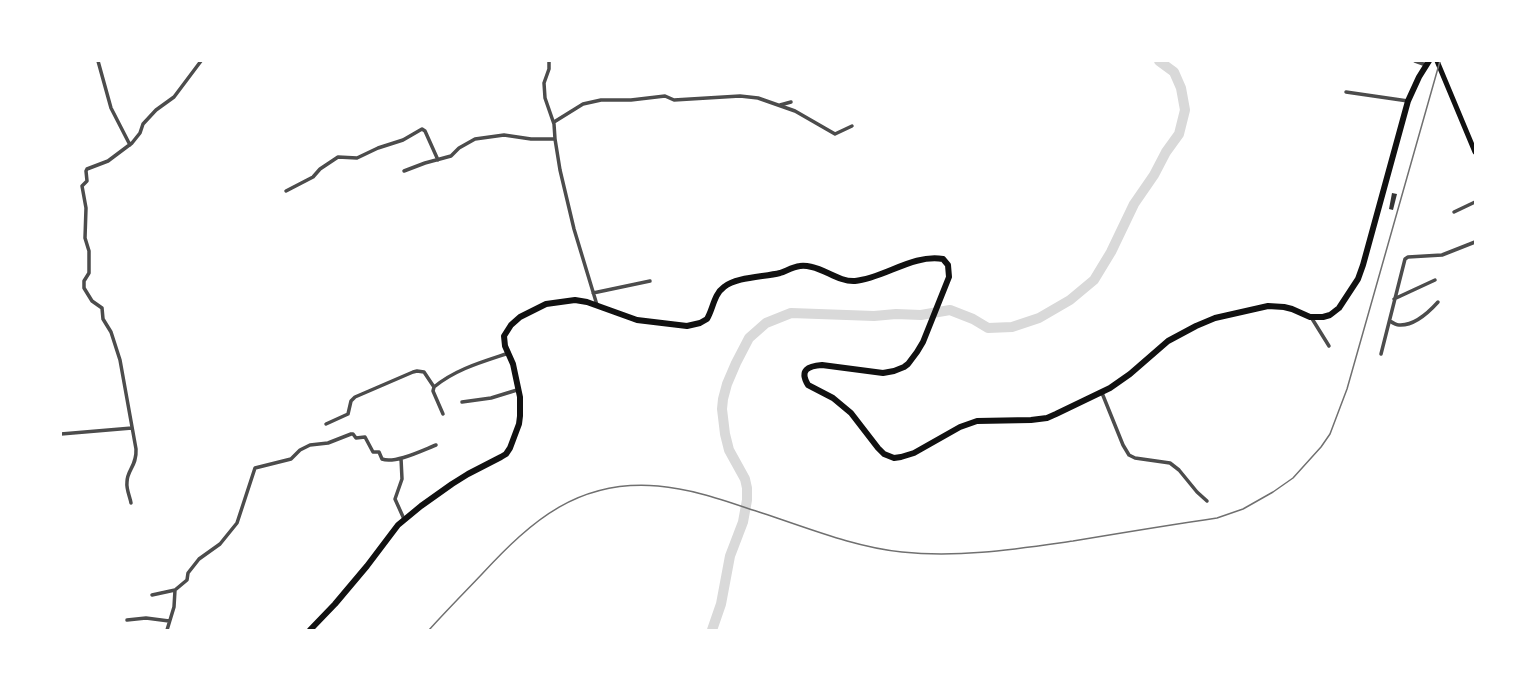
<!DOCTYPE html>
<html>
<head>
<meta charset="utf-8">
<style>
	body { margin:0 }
	#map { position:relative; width:1536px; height:691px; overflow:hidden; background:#fff; font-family:"Roboto Condensed",sans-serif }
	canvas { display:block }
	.frame { position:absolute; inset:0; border:62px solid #fff; pointer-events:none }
</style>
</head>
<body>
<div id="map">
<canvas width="1536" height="691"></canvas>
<div class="frame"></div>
</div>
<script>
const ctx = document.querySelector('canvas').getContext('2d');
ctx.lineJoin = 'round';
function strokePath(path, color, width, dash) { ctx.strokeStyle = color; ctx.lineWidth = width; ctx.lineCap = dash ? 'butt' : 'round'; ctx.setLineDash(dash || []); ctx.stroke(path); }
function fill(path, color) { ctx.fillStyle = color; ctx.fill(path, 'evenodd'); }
const river = new Path2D(`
	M 712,630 L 721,604 L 730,556 L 743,522 L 747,500 L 747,488 L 745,479 L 729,450 L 725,434 L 722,409 L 723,399 L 727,384 L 736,363 L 749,338 L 766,323 L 791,313 L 874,316 L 896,314 L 921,315 L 950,310 L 973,319 L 988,328 L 1012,327 L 1039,318 L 1070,300 L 1094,280 L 1111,252 L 1134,204 L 1154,175 L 1166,152 L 1179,134 L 1185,110 L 1181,88 L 1174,72 L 1159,61`);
const building = new Path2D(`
	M 1392,193 L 1397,194 L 1393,210 L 1389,209 Z`);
const minor = new Path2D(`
	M 98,61 L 111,108 L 130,145
	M 549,61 L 549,69 L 544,83 L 545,98 L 554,124 L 555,139 L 560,170 L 574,229 L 597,305
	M 1415,61 L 1426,65
	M 1346,92 L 1408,101
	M 780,105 L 791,102
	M 554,122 L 583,104 L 601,100 L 631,100 L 665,96 L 674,100 L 740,96 L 758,98 L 795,111 L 835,134 L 852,126
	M 404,171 L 425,163 L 451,156 L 459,148 L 475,139 L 504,135 L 531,139 L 555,139
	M 286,191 L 313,177 L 320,169 L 338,157 L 357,158 L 378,148 L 403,140 L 422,129 L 425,131 L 438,160
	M 1454,212 L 1475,202
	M 593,293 L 650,281
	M 1394,299 L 1435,280
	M 1311,317 L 1329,346
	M 1390,321 C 1393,323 1396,325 1399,325 C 1414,326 1429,312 1438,302
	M 1381,354 L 1405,259 L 1408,257 L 1442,255 L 1475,242
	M 1102,393 L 1123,445 L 1129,455 L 1135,458 L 1170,463 L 1179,470 L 1197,492 L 1207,501
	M 462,402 L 491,398 L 517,390
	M 443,414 L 433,391 L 434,387 C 456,369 482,362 509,353
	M 326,424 L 348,414 L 351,401 L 355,397 L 413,372 L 417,371 L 424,372 L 434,387
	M 61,434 L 132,428
	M 401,458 L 402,479 L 395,499 L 404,519
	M 131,503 C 130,497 126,489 127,482 C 127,470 137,466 136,449 L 120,360 L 111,332 L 103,319 L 102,308 L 92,301 L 84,288 L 84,281 L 89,273 L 89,251 L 85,238 L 86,208 L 82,186 L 87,181 L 86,171 L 87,169 L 108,161 L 132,143 L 140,133 L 143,124 L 156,110 L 174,97 L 201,61
	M 152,595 L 175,590
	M 127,620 L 146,618 L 169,621
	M 167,630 L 174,607 L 175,590 L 187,580 L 188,573 L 199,559 L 220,544 L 237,523 L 255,468 L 291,459 L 300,450 L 310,445 L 328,443 L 351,434 L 353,434 L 356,438 L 365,437 L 373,452 L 379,452 L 382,459 C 395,464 423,450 436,445`);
const secondary = new Path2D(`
	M 1437,61 L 1475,152`);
const primary = new Path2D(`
	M 310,630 L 335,604 L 367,566 L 398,525 L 421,506 L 452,484 L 468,474 L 501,457 L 506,454 L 510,448 L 519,424 L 520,416 L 520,397 L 513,364 L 505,346 L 504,336 L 511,325 L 520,317 L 546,304 L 575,300 L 587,302 L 637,320 L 687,326 L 700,323 L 707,319 C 713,309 714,294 724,287 C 736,277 764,277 780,273 C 786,271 793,267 800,266 C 804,265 808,266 812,267 C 826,270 840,282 855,281 C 885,278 912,254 943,259 L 948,265 L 949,277 L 923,342 L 917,352 L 908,364 L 904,367 L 894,371 L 883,373 L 822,365 C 808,366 799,370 808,385 L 833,398 L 851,413 L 878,448 L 884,454 L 894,458 L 901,457 L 914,453 L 960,427 L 977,421 L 1031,420 L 1047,418 L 1056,414 L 1110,388 L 1130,374 L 1168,341 L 1196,326 L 1215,318 L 1268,306 L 1284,307 L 1292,309 L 1310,317 L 1323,317 L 1330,315 L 1339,308 L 1358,279 L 1363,265 L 1408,101 L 1419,77 L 1429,61`);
const rail = new Path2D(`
	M 429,630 C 446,611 464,593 482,574 C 532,520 579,479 658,486 C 694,489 728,502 762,513 C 808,528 854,547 902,552 C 960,558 1016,549 1073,541 C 1121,533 1169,525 1217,518 L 1243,509 L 1273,492 L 1293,478 L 1321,447 L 1330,434 L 1347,389 L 1440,61`);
strokePath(river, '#d9d9d9', 10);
fill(building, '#353535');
strokePath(minor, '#4c4c4c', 3.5);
strokePath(secondary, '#111', 5);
strokePath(primary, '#111', 6);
strokePath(rail, '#707070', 1.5);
</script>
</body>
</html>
